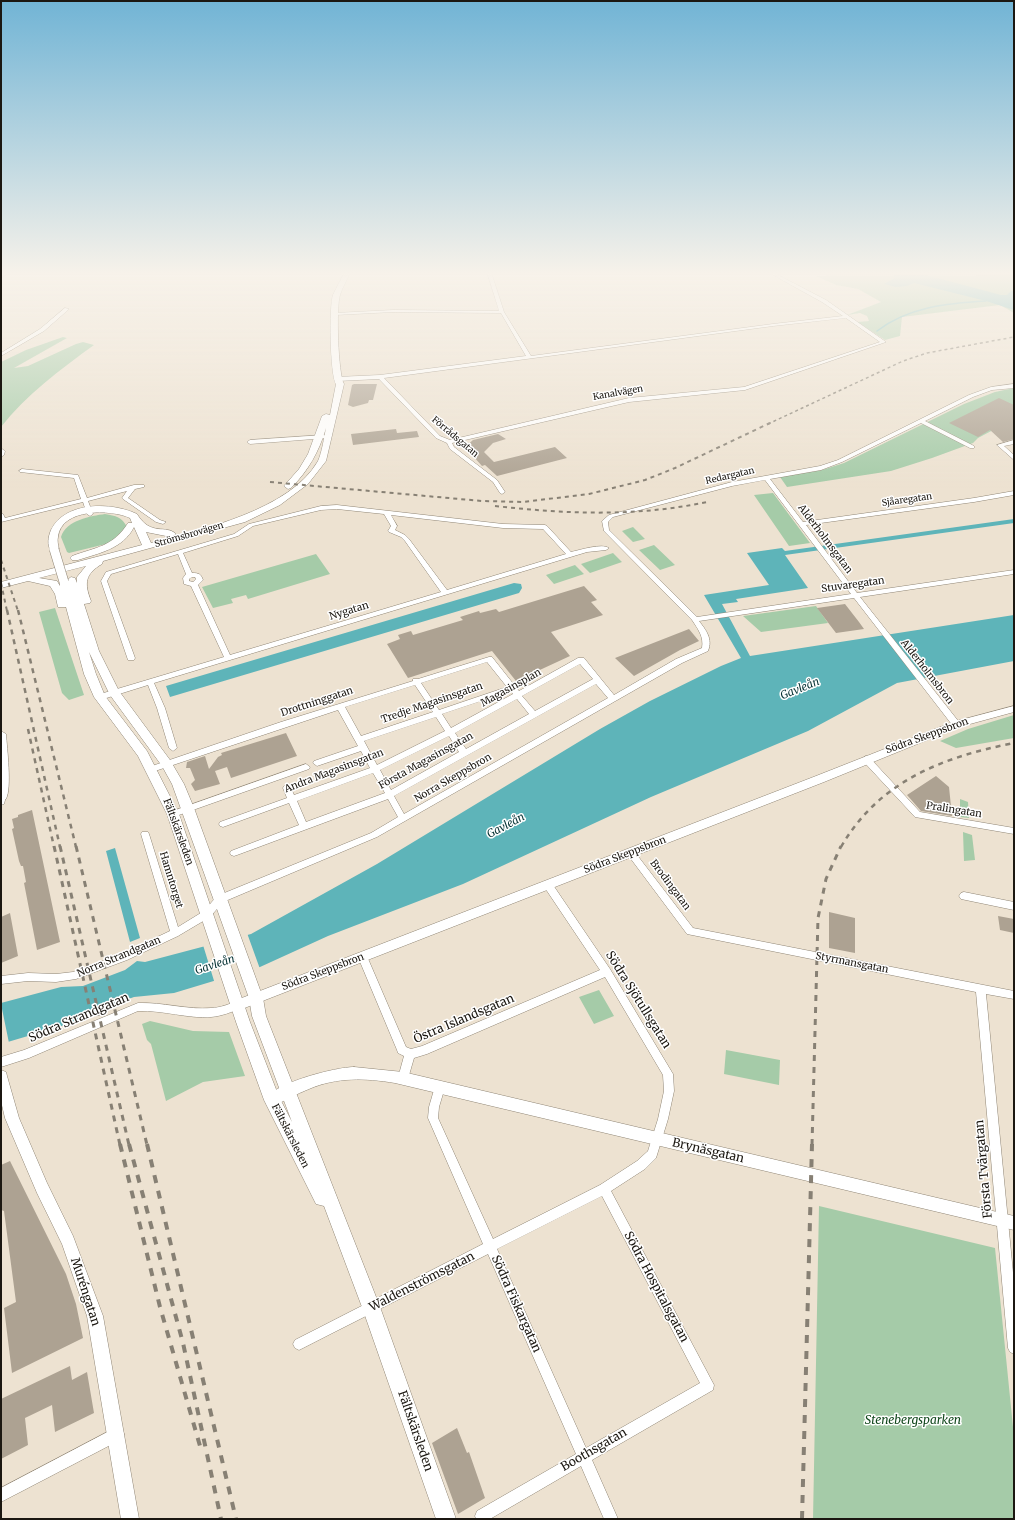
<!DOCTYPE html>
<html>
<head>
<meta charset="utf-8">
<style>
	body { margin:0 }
	#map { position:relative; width:1015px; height:1520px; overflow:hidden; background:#ede2d1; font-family:Merriweather,serif }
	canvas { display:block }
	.frame { position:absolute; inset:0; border:2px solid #1b1711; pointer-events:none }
</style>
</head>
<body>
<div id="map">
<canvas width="1015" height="1520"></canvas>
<div class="frame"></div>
</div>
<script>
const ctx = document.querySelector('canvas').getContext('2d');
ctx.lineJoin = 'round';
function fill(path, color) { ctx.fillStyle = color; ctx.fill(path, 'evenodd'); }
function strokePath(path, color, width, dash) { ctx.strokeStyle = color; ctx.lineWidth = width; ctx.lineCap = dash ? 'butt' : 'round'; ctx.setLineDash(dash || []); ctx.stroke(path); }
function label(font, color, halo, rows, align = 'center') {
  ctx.font = font + ' Merriweather,serif'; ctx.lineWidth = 3; ctx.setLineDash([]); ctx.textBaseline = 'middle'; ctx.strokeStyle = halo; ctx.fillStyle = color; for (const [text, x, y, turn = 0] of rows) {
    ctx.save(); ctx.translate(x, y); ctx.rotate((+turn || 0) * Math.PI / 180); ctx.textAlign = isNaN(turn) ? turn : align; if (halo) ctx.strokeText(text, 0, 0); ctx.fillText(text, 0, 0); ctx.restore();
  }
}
const green = new Path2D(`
	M 1014,275 L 1014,313 L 1000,305 L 902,317 L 900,336 L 885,340 L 857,322 L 869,321 L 867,316 L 860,313 L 847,315 L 881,302 L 858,289 L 836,285 L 816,276 Z
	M 63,337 L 67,338 L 14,368 L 28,366 L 76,344 L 83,342 L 94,345 C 61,369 26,395 1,427 L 1,362 L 26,350 Z
	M 1014,388 L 1014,419 L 978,438 L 973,443 L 932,458 L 891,471 L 787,487 L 780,477 L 822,470 L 844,463 L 964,404 L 995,392 Z
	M 773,493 L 810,543 L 789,546 L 754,495 Z
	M 105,514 C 116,516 122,517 127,527 L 110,543 L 69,553 L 67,552 L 61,537 C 66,520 91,516 105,514 Z
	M 633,527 L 645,539 L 633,542 L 622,531 Z
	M 654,545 L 675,565 L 660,570 L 639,550 Z
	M 613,553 L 622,562 L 590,573 L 581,564 Z
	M 316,554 L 330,574 L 248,599 L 246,595 L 231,599 L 233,603 L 213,608 L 202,587 Z
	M 575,565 L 584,574 L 554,584 L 546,575 Z
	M 816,606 L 828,623 L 761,632 L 743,616 Z
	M 55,608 L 84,695 L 69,700 L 62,693 L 39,612 Z
	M 1014,715 L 1014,738 L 956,748 L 940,741 L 968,729 Z
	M 960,799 L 968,802 L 969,818 L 960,817 Z
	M 963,832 L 972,835 L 975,860 L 964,861 Z
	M 599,990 L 614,1016 L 594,1024 L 579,997 Z
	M 150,1021 L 193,1031 L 229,1032 L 245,1076 L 203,1082 L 166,1101 L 151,1044 L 147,1040 L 142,1024 Z
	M 726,1050 L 780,1060 L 779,1085 L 724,1074 Z
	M 819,1206 L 995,1248 L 1014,1437 L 1014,1519 L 813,1519 Z`);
const water = new Path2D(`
	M 893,275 L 926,275 L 1001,295 L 1007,295 L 1011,291 L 1014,291 L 1014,310 L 986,301 L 914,283 L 907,286 L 896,287 L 884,284 L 895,278 Z
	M 1014,519 L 1014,523 L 785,555 L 808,588 L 736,599 L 738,602 L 722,604 L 750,656 L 1014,615 L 1014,661 L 897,683 L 808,731 L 651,797 L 463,884 L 328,936 L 260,967 L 174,993 L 134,997 L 82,1016 L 75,1022 L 1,1044 L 1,1003 L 61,987 L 83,986 L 125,970 L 137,961 L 145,962 L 251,934 L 377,864 L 600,729 L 650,701 L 721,666 L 741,658 L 704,595 L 769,585 L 747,553 L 782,548 L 785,551 Z
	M 514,583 L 521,584 L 522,588 L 519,593 L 170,697 L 166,686 Z
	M 115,848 L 140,938 L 130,942 L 106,851 Z`);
const pier = new Path2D(`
	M 247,933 L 260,969 L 215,984 L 203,945 Z
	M 1,1004 L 9,1043 L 1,1046 Z`);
const stream = new Path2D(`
	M 877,331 C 908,307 948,303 986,301`);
const building = new Path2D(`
	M 354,384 L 377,384 L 373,400 L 369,400 L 368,403 L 353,407 L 348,405 L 352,385 Z
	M 999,398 L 1014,405 L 1014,439 L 1003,442 L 990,430 L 978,437 L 949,423 Z
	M 396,429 L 397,433 L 417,431 L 419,437 L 353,445 L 351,434 Z
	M 498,434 L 506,439 L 493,443 L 484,452 L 494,462 L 555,447 L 567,458 L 497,476 L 485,465 L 482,466 L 465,447 L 473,440 Z
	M 584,586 L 597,600 L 591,602 L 603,615 L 551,632 L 570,656 L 516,681 L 492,651 L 408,678 L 387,644 L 400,639 L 398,635 L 411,631 L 413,635 L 463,620 L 460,617 L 479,611 L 480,613 L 496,609 L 499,612 Z
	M 845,604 L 859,622 L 864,629 L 836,633 L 817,608 Z
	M 689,629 L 699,641 L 680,650 L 634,676 L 615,658 Z
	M 286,733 L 297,756 L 231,778 L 227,767 L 215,771 L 220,784 L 195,791 L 191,784 L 195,780 L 190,768 L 186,768 L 187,762 L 205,756 L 209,769 L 218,757 L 222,755 L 221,753 Z
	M 936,776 L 949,787 L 952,816 L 921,811 L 907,795 Z
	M 32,810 L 60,942 L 37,950 L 24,883 L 26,882 L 23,866 L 21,866 L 19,861 L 12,829 L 14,828 L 12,819 L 18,817 L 18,815 Z
	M 829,912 L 855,918 L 855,953 L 829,948 Z
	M 10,913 L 18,956 L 1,963 L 1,917 Z
	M 998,916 L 1014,919 L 1014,933 L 1000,930 Z
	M 10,1161 L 66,1274 L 76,1304 L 83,1338 L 12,1373 L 4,1308 L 16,1302 L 4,1211 L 1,1210 L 1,1165 Z
	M 70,1366 L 72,1380 L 87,1372 L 94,1413 L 55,1432 L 52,1405 L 25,1418 L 28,1445 L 1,1459 L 1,1399 Z
	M 457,1428 L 467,1453 L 469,1452 L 485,1498 L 458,1514 L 432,1443 Z`);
const minor = new Path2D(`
	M 1,275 L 6,275 L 1,278 Z
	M 488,275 L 492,275 L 504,312 L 531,356 L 773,324 L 843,316 L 822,302 L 773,275 L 778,275 L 826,300 L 886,342 L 745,390 L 629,402 L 452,443 L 454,447 L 497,480 L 505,492 L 502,494 L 500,493 L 493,482 L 450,449 L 447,443 L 436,438 L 379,379 L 337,381 L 334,379 L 337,377 L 380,375 L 526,356 L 501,313 L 393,312 L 335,315 L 333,314 L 335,313 L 393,310 L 499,311 ZM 846,318 L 880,342 L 744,387 L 629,398 L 450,440 L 440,436 L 384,378 L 773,326 Z
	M 65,308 L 69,309 L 44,331 L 1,356 L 1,353 L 40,329 Z
	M 1014,384 L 1014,388 L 992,390 L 973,397 L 925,421 L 974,446 L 974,448 L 970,448 L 921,423 L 842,462 L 821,470 L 770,479 L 803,522 L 974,498 L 1014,491 L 1014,495 L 974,502 L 806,525 L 857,593 L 1014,570 L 1014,574 L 860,597 L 959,722 L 960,724 L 959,726 L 953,726 L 854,598 L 699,621 C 706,630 713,639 708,651 L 682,663 L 377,837 L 223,902 L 210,917 L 178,936 L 127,960 L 76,979 L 56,982 L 28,981 L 1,984 L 1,976 L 28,973 L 56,974 L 73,972 L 121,954 L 170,931 L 141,834 L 142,832 L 148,832 L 149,834 L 178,927 L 204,911 L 217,896 L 371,833 L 398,817 L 388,799 L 237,855 L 234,856 L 231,855 L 230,853 L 231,851 L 299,825 L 289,803 L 223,827 L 220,826 L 219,824 L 220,822 L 287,798 L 283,788 L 284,786 L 290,786 L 294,795 L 370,768 L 361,751 L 317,766 L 313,763 L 314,761 L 358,746 L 338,710 L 152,772 L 148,769 L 149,767 L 281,722 L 413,681 L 413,679 L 418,679 L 489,657 L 492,657 L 519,691 L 578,658 L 584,658 L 614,695 L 676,659 L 702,648 C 704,637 698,629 692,620 L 604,531 L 602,521 L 609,515 L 732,482 L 820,466 L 838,460 L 969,395 L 991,387 ZM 765,480 L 851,594 L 697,617 L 609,530 L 608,522 L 613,517 L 732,486 ZM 487,662 L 507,687 L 439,710 L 421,683 ZM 580,664 L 593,679 L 535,711 L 522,696 ZM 596,684 L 608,698 L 404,814 L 394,796 ZM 415,685 L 433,712 L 361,736 L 345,707 ZM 511,691 L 513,694 L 451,728 L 442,714 ZM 517,699 L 529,714 L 466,749 L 455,733 ZM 436,717 L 445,731 L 377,765 L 364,741 ZM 449,736 L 459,752 L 391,790 L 380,770 ZM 373,773 L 385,793 L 306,822 L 297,801 Z
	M 324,435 L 327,437 L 326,438 L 250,444 L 247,442 L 250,440 Z
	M 1014,440 L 1014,444 L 1004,446 L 1014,455 L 1014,460 L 997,445 Z
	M 2,449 L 5,451 L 4,455 L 1,457 Z
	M 22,469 L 78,475 L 87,498 L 134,485 L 144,485 L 144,487 L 135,489 L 128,498 L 160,520 L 166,522 L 163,524 L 156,522 L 123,499 L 122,498 L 127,491 L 88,501 L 93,514 L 90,516 L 87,514 L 83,502 L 1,522 L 1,513 L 3,514 L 5,518 L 81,499 L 74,478 L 20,472 L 19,471 Z
	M 337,505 L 503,524 L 545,525 L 547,526 L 571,552 C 580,550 602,543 609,548 L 606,550 L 587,552 L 154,683 L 165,708 L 177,748 L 173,751 L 169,748 L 157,708 L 148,685 L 100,700 L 97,699 L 96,697 L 97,695 L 224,657 L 191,586 L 184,584 L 183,578 L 186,574 L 178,554 L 111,574 L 107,581 L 135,658 L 134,660 L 128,660 L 101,581 L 106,572 L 234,534 L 249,524 L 321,506 ZM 337,509 L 384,514 L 391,526 L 388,531 L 389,532 L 401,537 L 405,541 L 441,592 L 230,655 L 198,585 L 203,580 C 201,574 199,573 192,573 L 183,553 L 238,536 L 253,526 L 321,510 ZM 391,515 L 503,528 L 543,529 L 566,554 L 447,590 L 409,539 L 405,535 L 395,530 L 397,526 ZM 192,577 L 195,577 L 196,579 L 193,582 L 189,581 L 189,579 Z
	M 866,756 L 869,757 L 920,812 L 1014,828 L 1014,834 L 915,817 L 863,761 L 862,759 Z
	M 306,764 L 310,767 L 309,769 L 176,816 L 170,816 L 169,814 L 170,812 Z
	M 1,793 L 5,794 L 6,796 L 4,804 L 1,805 Z
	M 631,850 L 634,851 L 693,928 L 1014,991 L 1014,999 L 986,994 L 1014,1283 L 1014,1354 L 1010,1352 L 1008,1348 L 976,992 L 687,934 L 628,855 L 627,853 L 628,851 Z
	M 548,881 L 551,882 L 610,969 L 673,1074 L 674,1091 L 668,1119 L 656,1158 L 645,1169 L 611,1191 L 714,1385 L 713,1390 L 592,1460 L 618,1519 L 604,1519 L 581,1466 L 490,1519 L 476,1519 L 475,1516 L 477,1511 L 576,1454 L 488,1254 L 303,1348 L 299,1350 L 295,1348 L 293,1344 L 295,1340 L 483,1244 L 428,1118 L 429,1107 L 436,1083 L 440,1082 L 444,1083 L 445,1087 L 439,1107 L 438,1118 L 493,1239 L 600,1185 L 637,1161 L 648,1151 L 658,1119 L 664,1091 L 663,1075 L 605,977 L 427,1054 L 414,1058 L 407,1082 L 403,1083 L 399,1082 L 398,1078 L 404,1056 L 398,1053 L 397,1050 L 358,957 L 360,954 L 363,953 L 366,954 L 406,1047 L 411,1049 L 422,1046 L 600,970 L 545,888 L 544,885 L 545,882 ZM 602,1196 L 700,1383 L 586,1448 L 497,1249 Z
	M 964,892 L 1014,902 L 1014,910 L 961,899 L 959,896 L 961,893 Z
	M 238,1001 L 241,1002 L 243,1005 L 241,1008 C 232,1012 222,1016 211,1017 C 189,1019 163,1010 138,1011 L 29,1058 L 1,1067 L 1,1057 L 24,1050 L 138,1003 C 162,1002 188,1010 211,1008 C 220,1008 229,1004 238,1001 Z
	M 117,1427 L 122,1429 L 124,1434 L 122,1439 L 1,1502 L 1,1488 Z`);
const tertiary = new Path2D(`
	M 1014,706 L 1014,712 L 959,727 L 824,782 L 242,1009 L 238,1011 L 234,1009 L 232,1005 L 234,1001 L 816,776 L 953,722 Z
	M 1,731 L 6,734 C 7,748 12,788 6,799 L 2,800 Z
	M 354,1067 L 403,1072 L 1014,1216 L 1014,1230 L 395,1083 C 365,1078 337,1077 309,1089 C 296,1094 285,1101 272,1106 L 267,1105 L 265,1100 C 273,1083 336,1067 354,1067 Z
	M 1,1070 L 6,1072 L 7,1076 L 19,1118 L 47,1183 L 73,1236 L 103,1316 L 139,1519 L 121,1519 L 87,1316 L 62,1244 L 37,1193 L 5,1118 L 1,1101 Z`);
const secondary = new Path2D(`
	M 343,275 L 349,275 C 346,282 342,288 340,295 C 336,307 338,374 344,384 L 326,461 L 308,484 L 280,505 L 245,522 L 103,561 L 102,564 C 85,574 84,583 91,601 L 90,603 L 84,604 L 99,651 L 119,691 L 170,760 L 184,784 L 194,808 L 263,998 L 266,1016 L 380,1307 L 456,1519 L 436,1519 L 362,1307 L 324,1206 L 316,1204 L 264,1100 L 236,1022 L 167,814 L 138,756 L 94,697 L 84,674 L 66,607 L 58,607 L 55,594 L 50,586 L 28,581 L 1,588 L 1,582 L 142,545 L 134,527 C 123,549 99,553 78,560 L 72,560 L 70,558 L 72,556 C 96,547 113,547 128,523 L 132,523 L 130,518 C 111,509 61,508 58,537 C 57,540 58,545 59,549 L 54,552 L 51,551 C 47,545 48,537 51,530 C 65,501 112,502 137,514 C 151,537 166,524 176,534 L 171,537 L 146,532 L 151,543 C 201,530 290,510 318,461 C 322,452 324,438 326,428 C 319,452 308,471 291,488 L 288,489 L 284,486 L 299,469 L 308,454 L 322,416 L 326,414 L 330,415 L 336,384 C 330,374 329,306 333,295 C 336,288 340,282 343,275 ZM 86,566 L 77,577 L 77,583 L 75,578 L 71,577 L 66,581 L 60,581 L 60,586 L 57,581 L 39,578 ZM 89,652 L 110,695 L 162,766 L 172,784 L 249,998 L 252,1016 L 292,1122 L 279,1097 L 250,1022 L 179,814 L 147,751 L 105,696 L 96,674 Z`);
const railFar4 = new Path2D(`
	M 768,424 L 903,361 L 927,353 L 1014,337`);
const railFar3 = new Path2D(`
	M 270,482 L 482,501 L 523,502 L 589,494 L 645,480 L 675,468 L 770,423
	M 495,506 C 567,514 636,517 707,502
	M 1,560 L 18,611
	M 1,583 L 7,611`);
const railFar2 = new Path2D(`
	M 7,610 L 60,847
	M 18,610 L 76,847
	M 28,729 L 54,847
	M 841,847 C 879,781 943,757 1014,743`);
const railFar1 = new Path2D(`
	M 54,846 L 120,1145
	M 60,846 L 129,1145
	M 76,846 L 147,1145
	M 812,1145 L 818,918 L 826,879 L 841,846`);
const rail = new Path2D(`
	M 120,1144 L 160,1307 L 200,1446
	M 129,1144 L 183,1343 L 221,1519
	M 147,1144 L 236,1519
	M 802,1519 L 812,1144`);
const secondaryBridge = new Path2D(`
	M 54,549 L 64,582`);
const farStreetnames = [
	["Kanalvägen",618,393,-10],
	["Förrådsgatan",455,437,40],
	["Redargatan",730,476,-13],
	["Sjåaregatan",907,500,-8],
	["Strömsbrovägen",189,535,-16]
];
const streetNames = [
	["Alderholmsgatan",825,539,53],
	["Stuvaregatan",853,585,-8],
	["Nygatan",349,611,-17],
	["Alderholmsbron",927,672,52],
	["Magasinsplan",511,688,-29],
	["Drottninggatan",317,702,-18],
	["Tredje Magasinsgatan",432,703,-19],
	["Södra Skeppsbron",927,736,-20],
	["Första Magasinsgatan",426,761,-29],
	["Andra Magasinsgatan",334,771,-21],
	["Norra Skeppsbron",453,778,-30],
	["Pralingatan",954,810,9],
	["Fältskärsleden",178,832,70],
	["Södra Skeppsbron",625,855,-21],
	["Hamntorget",171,880,73],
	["Brodingatan",670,885,53],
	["Norra Strandgatan",119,957,-23],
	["Styrmansgatan",852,963,11],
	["Södra Skeppsbron",323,972,-21],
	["Fältskärsleden",290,1136,63]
];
const waterNames = [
	["Gavleån",800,689,-22],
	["Gavleån",506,826,-28],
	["Gavleån",215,965,-18]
];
const nearStreetnames = [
	["Södra Sjötullsgatan",638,1000,58],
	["Södra Strandgatan",79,1018,-23],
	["Östra Islandsgatan",464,1019,-23],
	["Brynäsgatan",708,1151,13],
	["Första Tvärgatan",984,1169,-95],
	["Waldenströmsgatan",422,1282,-27],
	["Södra Hospitalsgatan",656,1287,62],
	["Muréngatan",85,1292,72],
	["Södra Fiskargatan",516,1304,66],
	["Fältskärsleden",415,1431,71],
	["Boothsgatan",594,1450,-30]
];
const nearParknames = [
	["Stenebergsparken",913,1421]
];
fill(green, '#a5cba8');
fill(water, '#5eb4b9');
fill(pier, '#ede2d1');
strokePath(stream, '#5eb4b9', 1.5);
fill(building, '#ada292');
strokePath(minor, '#908676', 1);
strokePath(tertiary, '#908676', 1);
strokePath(secondary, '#908676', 1);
fill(minor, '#fff');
fill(tertiary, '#fff');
fill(secondary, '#fff');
strokePath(railFar4, '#878074', 1.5, [3, 3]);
strokePath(railFar3, '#878074', 2, [4, 4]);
strokePath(railFar2, '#878074', 2.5, [5, 5]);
strokePath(railFar1, '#878074', 3, [6, 6]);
strokePath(rail, '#878074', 4, [8, 8]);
strokePath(secondaryBridge, '#908676', 10, []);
strokePath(secondaryBridge, '#fff', 9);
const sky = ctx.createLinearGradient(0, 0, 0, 488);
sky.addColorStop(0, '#71b4d5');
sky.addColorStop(0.56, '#f7f2ea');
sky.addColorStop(1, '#f7f2ea00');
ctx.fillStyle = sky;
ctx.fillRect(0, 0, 1015, 488);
label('9px', '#1b1711', '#fff', farStreetnames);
label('10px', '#1b1711', '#fff', streetNames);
label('italic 11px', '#053133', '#fff', waterNames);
label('12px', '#1b1711', '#fff', nearStreetnames);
label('italic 12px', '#12481d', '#fff', nearParknames);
</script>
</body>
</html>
